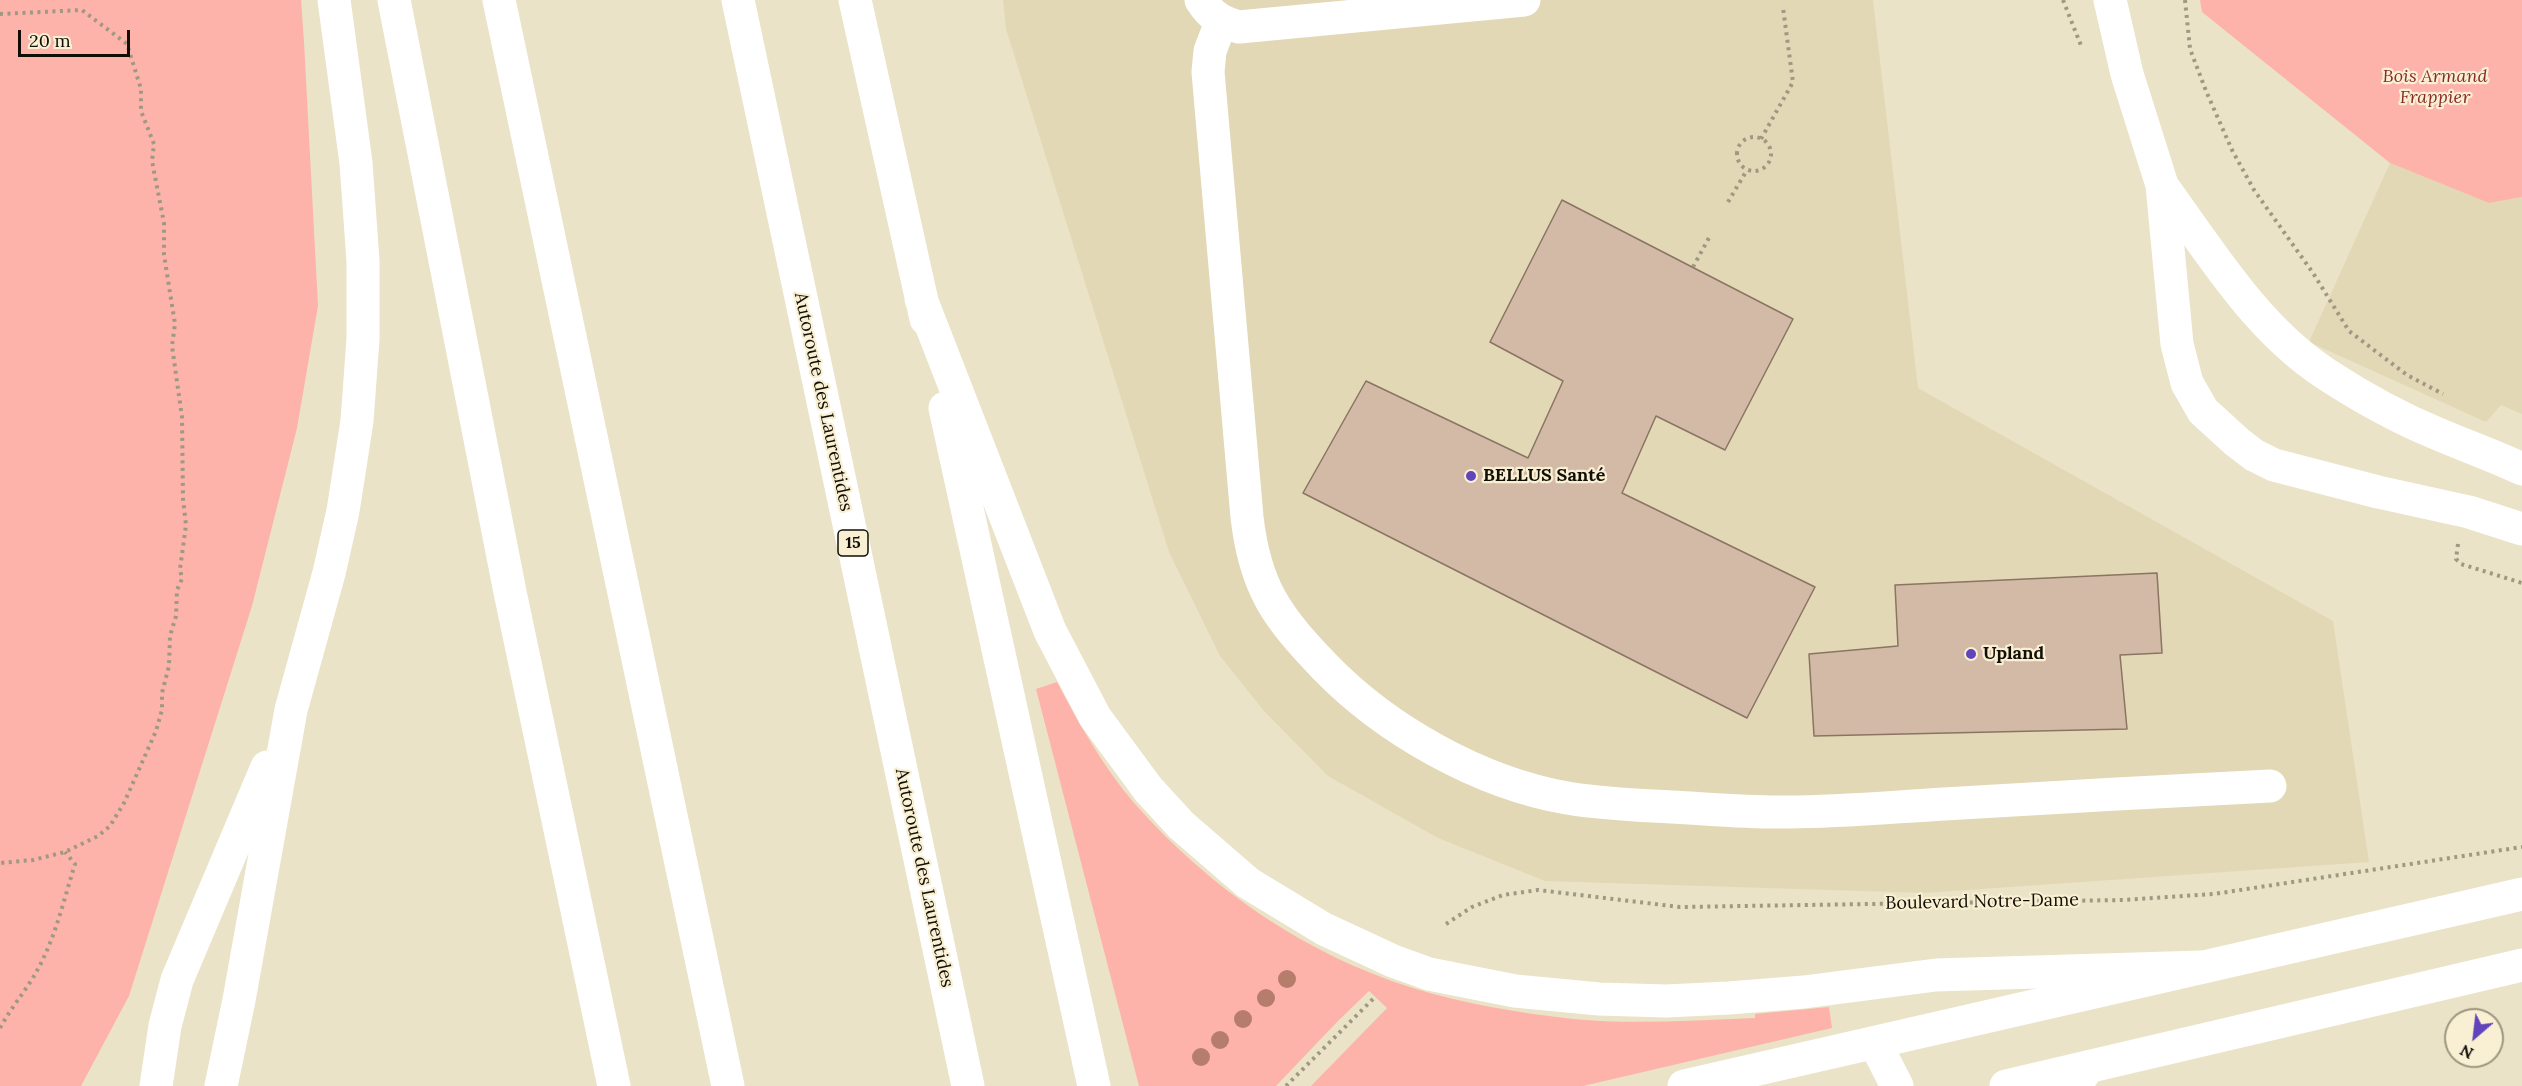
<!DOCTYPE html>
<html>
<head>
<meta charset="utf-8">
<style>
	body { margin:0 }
	#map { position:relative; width:2522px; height:1086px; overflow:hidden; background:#ebe3c7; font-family:Lora,serif }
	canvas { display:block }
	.north { position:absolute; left:2444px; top:1008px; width:60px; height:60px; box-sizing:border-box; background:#f9f0d4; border:2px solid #9c9681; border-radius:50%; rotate:208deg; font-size:16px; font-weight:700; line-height:24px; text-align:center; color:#110e05 }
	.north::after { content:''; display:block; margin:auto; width:21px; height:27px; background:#6143bb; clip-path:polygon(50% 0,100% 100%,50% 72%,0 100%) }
	.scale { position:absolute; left:18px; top:30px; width:112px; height:27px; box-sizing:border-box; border:3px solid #110e05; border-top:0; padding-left:8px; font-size:18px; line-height:21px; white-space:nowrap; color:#110e05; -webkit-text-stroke:4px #f9f0d4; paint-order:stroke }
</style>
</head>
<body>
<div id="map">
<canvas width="2522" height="1086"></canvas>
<div class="north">N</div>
<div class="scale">20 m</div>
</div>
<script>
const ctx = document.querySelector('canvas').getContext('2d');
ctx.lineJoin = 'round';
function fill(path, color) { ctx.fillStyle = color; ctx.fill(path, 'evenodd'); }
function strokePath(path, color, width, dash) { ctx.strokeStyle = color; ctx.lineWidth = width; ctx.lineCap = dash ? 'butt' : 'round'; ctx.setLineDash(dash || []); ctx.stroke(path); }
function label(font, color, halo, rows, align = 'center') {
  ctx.font = font + ' Lora,serif'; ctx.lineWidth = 4.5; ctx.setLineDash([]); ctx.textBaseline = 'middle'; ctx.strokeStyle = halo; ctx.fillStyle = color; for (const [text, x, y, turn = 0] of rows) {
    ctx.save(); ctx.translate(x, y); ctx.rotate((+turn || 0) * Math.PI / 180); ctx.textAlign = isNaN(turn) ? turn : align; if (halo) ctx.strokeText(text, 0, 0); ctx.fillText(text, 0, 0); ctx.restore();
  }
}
const built = new Path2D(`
	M 1003,0 L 1873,0 L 1918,388 L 2333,621 L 2369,862 L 1924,893 L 1545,881 L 1438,838 L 1328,776 L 1264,711 L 1220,656 L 1169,552 L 1006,29 Z
	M 2390,163 L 2489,203 L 2522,197 L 2522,414 L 2501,405 L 2486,422 L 2309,342 Z`);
const green = new Path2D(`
	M 0,0 L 301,0 L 304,42 L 318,306 L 297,428 L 252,606 L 129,996 L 81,1086 L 0,1086 Z
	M 2200,0 L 2522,0 L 2522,197 L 2489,203 L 2390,163 L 2202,12 Z
	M 1057,682 C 1079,724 1104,768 1135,804 C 1209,888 1306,955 1413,988 C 1464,1004 1520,1013 1573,1019 C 1633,1025 1695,1020 1755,1018 L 1755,1014 L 1829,1007 L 1832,1028 L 1583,1086 L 1311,1086 L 1387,1008 L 1369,991 L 1338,1021 L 1276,1086 L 1139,1086 L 1036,689 Z`);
const building = new Path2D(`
	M 1562,200 L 1793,319 L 1725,450 L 1656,416 L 1622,493 L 1815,587 L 1747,718 L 1303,493 L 1366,381 L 1528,458 L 1563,381 L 1490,342 Z
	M 2157,573 L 2162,653 L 2120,655 L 2127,729 L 1814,736 L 1809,654 L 1898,646 L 1895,585 Z`);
const path = new Path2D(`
	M 2063,0 L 2082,48
	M 2185,0 L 2190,49 L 2206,91 L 2232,150 L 2254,190 L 2313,273 L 2349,331 L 2407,375 L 2443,394
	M 0,14 L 82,10 L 127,44 L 141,89 L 141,111 L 154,144 L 152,161 L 164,223 L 164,255 L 175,324 L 172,346 L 182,417 L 183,499 L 186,525 L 180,569 L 182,579 L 177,590 L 176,616 L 170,636 L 169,666 L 162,693 L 162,710 L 156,731 L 124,803 L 110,826 L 98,836 L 65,852 L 33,860 L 0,863
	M1737 154a17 17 0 1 1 34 0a17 17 0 1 1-34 0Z
	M 1761,139 L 1793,82 L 1783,8
	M 1728,202 L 1747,170
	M 1693,267 L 1710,236
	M 2458,544 L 2456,559 L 2461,564 L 2522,583
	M 1446,924 L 1472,907 L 1503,895 L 1538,890 L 1680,907 L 2124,900 L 2214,894 L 2522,847
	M 0,1028 C 13,1004 31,985 42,961 C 57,931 65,896 75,864 L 65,852
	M 1286,1086 L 1375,997`);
const minor = new Path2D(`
	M 1201,0 C 1211,16 1221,22 1239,27 L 1524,0
	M 2110,0 L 2127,74 L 2162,185 L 2177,344 L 2187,383 L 2203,411 L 2237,442 L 2254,455 L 2274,465 L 2378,492 L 2469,512 L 2522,529
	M 1221,22 L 1210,51 L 1208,72 L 1247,517 C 1255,588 1277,617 1325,667 C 1386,730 1480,783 1567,798 C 1601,804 1637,805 1671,807 C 1710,809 1749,813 1788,812 C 1840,812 1892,807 1944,804 C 2053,798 2161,791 2270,786
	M 2163,187 C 2211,253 2256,328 2326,374 C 2361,397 2399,418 2438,434 C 2466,446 2495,456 2522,469
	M 1684,1086 L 2522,894
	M 2006,1086 L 2522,965`);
const highway = new Path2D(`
	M 394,0 L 510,592 L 614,1086
	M 499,0 L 728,1086
	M 738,0 L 968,1086
	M 855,0 L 926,319
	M 921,299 L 1050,631 L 1095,717 L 1148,789 L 1181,825 L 1248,883 L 1324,929 L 1393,961 L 1429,974 L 1515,991 L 1599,999 L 1666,1001 L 1729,998 L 1804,992 L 1936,975 L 2202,967
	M 945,408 L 1094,1086
	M 1875,1043 L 1897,1086
	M 156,1086 L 165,1026 L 177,980 L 267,767
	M 221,1086 L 239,1000 L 291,710 L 329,573 L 343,511 L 357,421 L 363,339 L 363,261 L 356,163 L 334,0
	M 2075,1086 L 2088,1067`);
const trees = [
	[1287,979],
	[1266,998],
	[1243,1019],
	[1220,1040],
	[1201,1057]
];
const markers = [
	[1471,476,6,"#6143bb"],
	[1971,654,6,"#6143bb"]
];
const shields = [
	[853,543,30]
];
const shieldNames = [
	["15",853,543]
];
const parkNames = [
	["Bois Armand",2435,77],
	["Frappier",2435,98]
];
const streetNames = [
	["Autoroute des Laurentides",823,402,78],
	["Autoroute des Laurentides",924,878,78],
	["Boulevard Notre-Dame",1982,902,-1]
];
const poiNames = [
	["BELLUS Santé",1483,476],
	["Upland",1983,654]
];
fill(built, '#e3d8b5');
fill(green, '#fdb3aa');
fill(building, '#d2baa7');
strokePath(building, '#8a7463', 1.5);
strokePath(path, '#9f9883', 4, [3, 4.5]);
strokePath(minor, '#fff', 33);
strokePath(highway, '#fff', 33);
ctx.fillStyle = '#b67d6d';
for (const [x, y] of trees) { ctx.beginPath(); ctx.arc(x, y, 9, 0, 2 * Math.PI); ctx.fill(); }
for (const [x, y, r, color] of markers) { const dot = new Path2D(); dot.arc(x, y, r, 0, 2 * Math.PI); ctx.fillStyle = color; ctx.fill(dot); strokePath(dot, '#f9f0d4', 2); }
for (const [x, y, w] of shields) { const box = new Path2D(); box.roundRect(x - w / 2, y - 13, w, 26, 4.5); ctx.fillStyle = '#f9f0d4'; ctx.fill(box); strokePath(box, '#110e05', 1.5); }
label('bold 16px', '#110e05', null, shieldNames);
label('italic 18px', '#8a2a24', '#f9f0d4', parkNames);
label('18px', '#110e05', '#f9f0d4', streetNames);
label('bold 18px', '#110e05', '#f9f0d4', poiNames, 'left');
</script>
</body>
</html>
